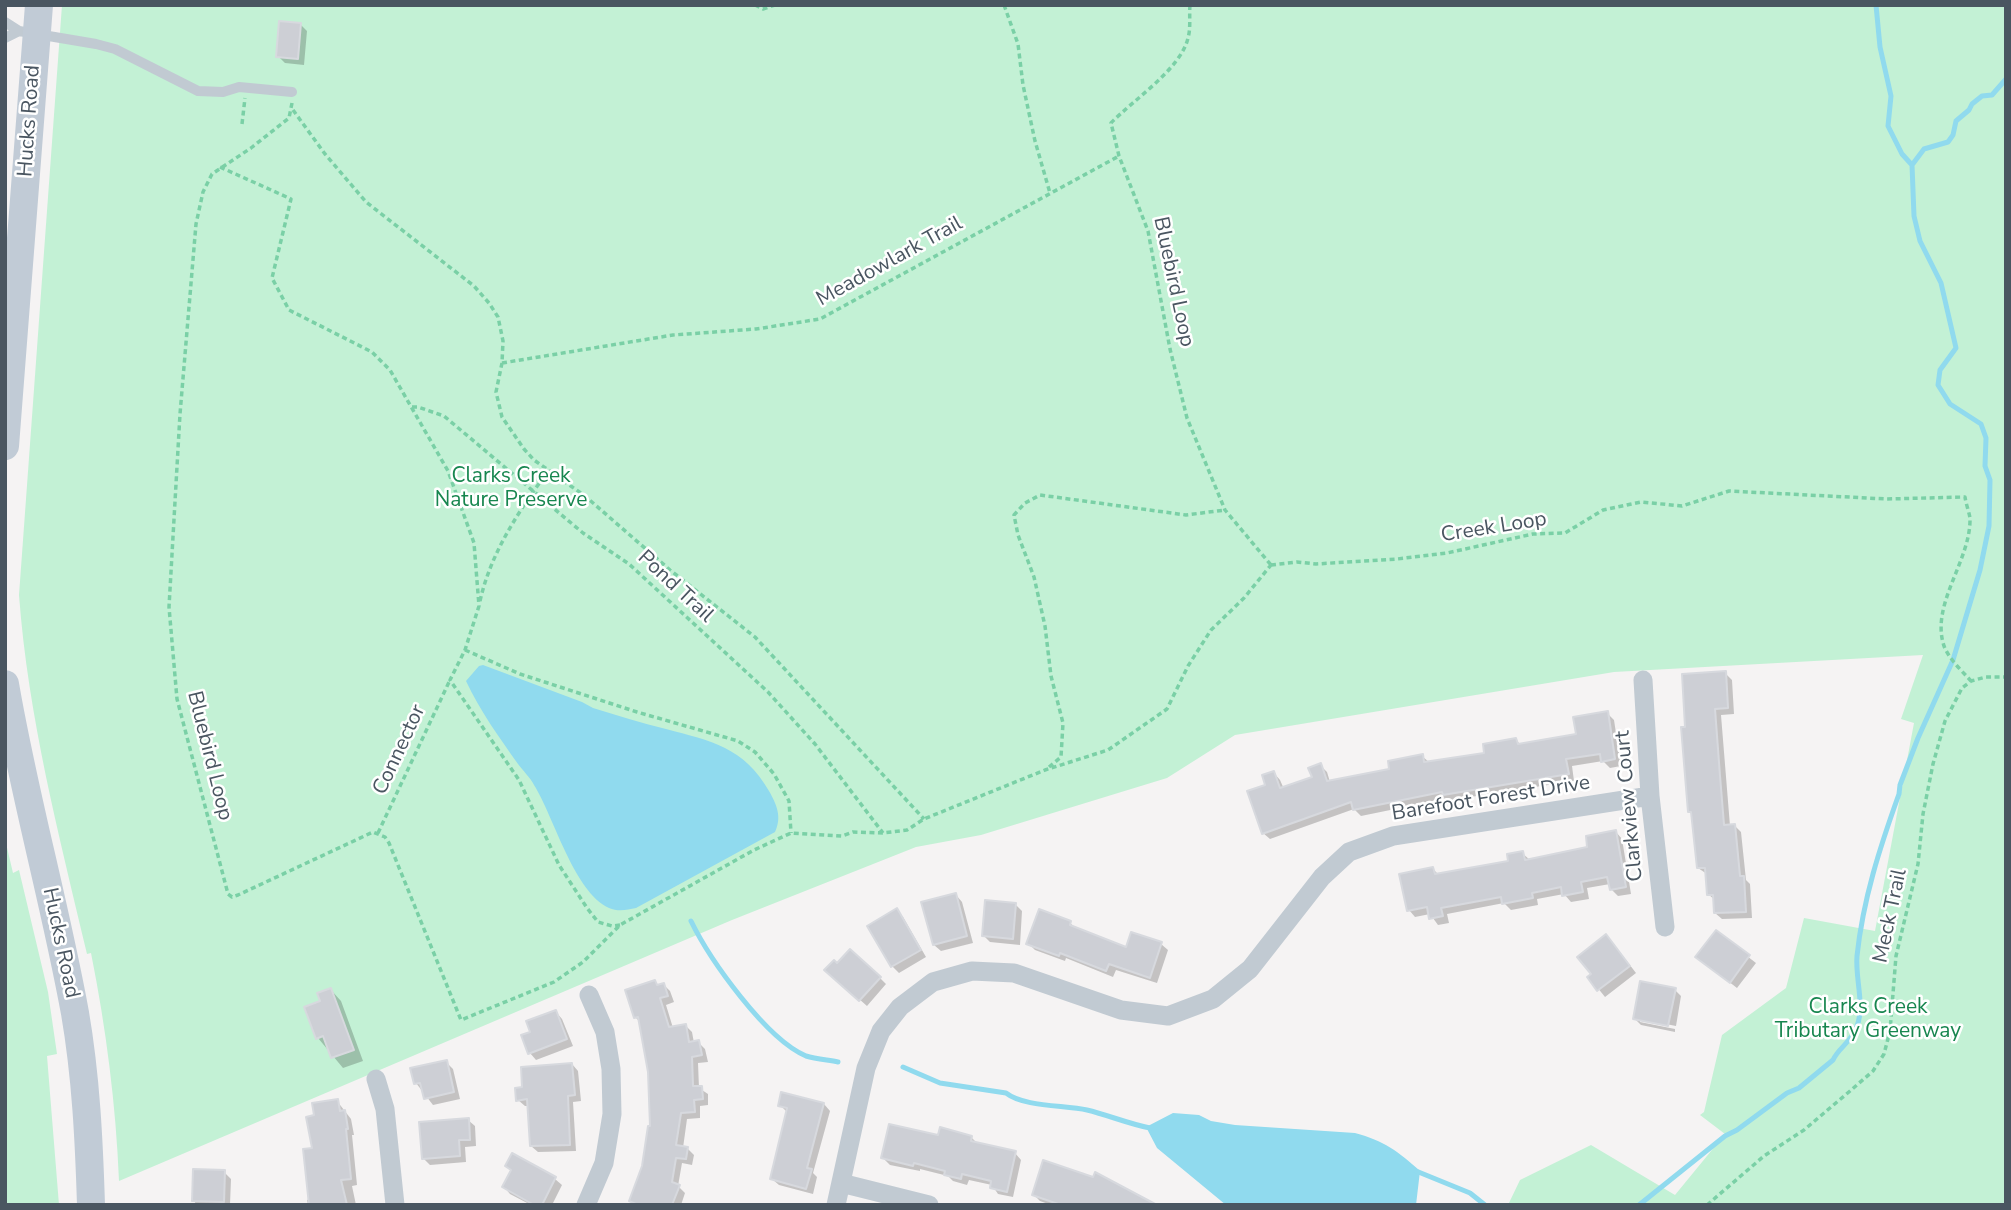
<!DOCTYPE html>
<html>
<head>
<meta charset="utf-8">
<style>
	body { margin:0 }
	#map { position:relative; width:2011px; height:1210px; overflow:hidden; background:#f5f3f3; font-family:"Nunito Sans",sans-serif }
	canvas { display:block }
	.frame { position:absolute; inset:0; border:7px solid #4a5661; pointer-events:none }
</style>
</head>
<body>
<div id="map">
<canvas width="2011" height="1210"></canvas>
<div class="frame"></div>
</div>
<script>
const ctx = document.querySelector('canvas').getContext('2d');
ctx.lineJoin = 'round';
function fill(path, color) { ctx.fillStyle = color; ctx.fill(path, 'evenodd'); }
function strokePath(path, color, width, dash) { ctx.strokeStyle = color; ctx.lineWidth = width; ctx.lineCap = dash ? 'butt' : 'round'; ctx.setLineDash(dash || []); ctx.stroke(path); }
function label(font, color, halo, rows, align = 'center') {
  ctx.font = font + ' "Nunito Sans",sans-serif'; ctx.lineWidth = 5; ctx.setLineDash([]); ctx.textBaseline = 'middle'; ctx.strokeStyle = halo; ctx.fillStyle = color; for (const [text, x, y, turn = 0] of rows) {
    ctx.save(); ctx.translate(x, y); ctx.rotate((+turn || 0) * Math.PI / 180); ctx.textAlign = isNaN(turn) ? turn : align; if (halo) ctx.strokeText(text, 0, 0); ctx.fillText(text, 0, 0); ctx.restore();
  }
}
const green = new Path2D(`
	M 62,5 L 2006,5 L 2006,1205 L 1508,1205 L 1520,1180 L 1591,1145 L 1675,1195 L 1725,1134 L 1700,1115 L 1704,1112 L 1722,1035 L 1786,988 L 1804,918 L 1875,931 L 1914,723 L 1901,719 L 1923,655 L 1614,672 L 1235,735 L 1167,778 L 981,835 L 916,847 L 732,920 L 119,1181 C 116,1105 106,1028 91,953 L 87,954 C 59,835 28,717 19,595 Z
	M 5,839 L 13,873 L 19,870 L 48,992 L 57,1054 L 47,1056 L 59,1205 L 5,1205 Z`);
const water = new Path2D(`
	M 483,665 L 582,702 L 593,708 C 617,715 641,723 666,729 C 711,741 744,747 769,791 C 777,805 782,817 775,832 L 636,908 C 627,910 618,912 609,908 C 574,892 554,817 534,785 C 530,777 523,771 518,764 C 499,737 480,711 466,681 L 479,666 Z
	M 1173,1113 L 1199,1115 L 1211,1121 L 1235,1125 L 1355,1133 C 1384,1141 1398,1151 1420,1171 L 1416,1205 L 1226,1205 L 1157,1148 L 1146,1127 Z`);
const shadow = new Path2D(`
	M 300,24 L 307,31 L 304,65 L 285,63 L 278,56 Z
	M 1725,673 L 1732,680 L 1734,714 L 1721,715 L 1730,826 L 1735,826 L 1741,832 L 1746,880 L 1750,884 L 1752,918 L 1722,919 L 1715,913 L 1715,900 L 1708,894 L 1707,874 L 1698,868 L 1693,815 L 1690,812 L 1687,729 Z
	M 1607,713 L 1614,720 L 1621,766 L 1610,768 L 1603,761 L 1572,766 L 1574,781 L 1451,800 L 1449,798 L 1361,816 L 1354,809 L 1270,839 L 1263,833 L 1267,786 L 1274,773 L 1280,780 L 1284,789 L 1314,778 L 1320,765 L 1327,772 L 1330,782 L 1391,770 L 1422,756 L 1430,763 L 1486,755 L 1516,740 L 1521,745 L 1578,735 Z
	M 1616,832 L 1622,839 L 1631,894 L 1618,896 L 1611,889 L 1610,884 L 1587,888 L 1589,899 L 1571,902 L 1564,894 L 1537,899 L 1538,905 L 1511,910 L 1504,903 L 1447,914 L 1449,923 L 1438,925 L 1430,914 L 1415,917 L 1409,910 L 1433,869 L 1439,875 L 1510,862 L 1522,853 L 1530,860 L 1589,848 Z
	M 956,895 L 962,902 L 973,943 L 941,951 L 934,945 Z
	M 1015,904 L 1022,911 L 1020,945 L 990,942 L 983,935 Z
	M 896,910 L 903,917 L 926,957 L 899,973 L 892,966 Z
	M 1070,923 L 1077,929 L 1127,949 L 1161,944 L 1168,950 L 1157,983 L 1116,970 L 1113,977 L 1066,958 L 1065,961 L 1035,950 L 1028,943 Z
	M 1716,932 L 1756,963 L 1737,988 L 1697,957 Z
	M 1613,943 L 1636,973 L 1605,997 L 1589,977 Z
	M 833,976 L 880,978 L 886,984 L 867,1006 Z
	M 655,982 L 659,986 L 664,985 L 670,991 L 674,1002 L 666,1005 L 673,1028 L 685,1025 L 692,1032 L 694,1043 L 698,1042 L 705,1049 L 708,1062 L 698,1063 L 699,1088 L 708,1094 L 708,1105 L 700,1106 L 700,1118 L 687,1119 L 683,1148 L 687,1148 L 694,1155 L 692,1165 L 682,1163 L 678,1186 L 685,1193 L 681,1205 L 635,1205 L 631,1201 L 644,1167 L 652,1112 L 650,1072 L 641,1023 L 635,1017 Z
	M 331,990 L 341,1001 L 363,1061 L 343,1068 L 318,1038 L 323,1003 Z
	M 1675,990 L 1681,996 L 1676,1026 L 1640,1019 L 1640,1022 L 1675,1029 L 1675,1032 L 1641,1025 L 1635,1019 Z
	M 556,1012 L 562,1019 L 573,1046 L 536,1060 L 530,1053 L 532,1033 Z
	M 446,1062 L 453,1069 L 460,1099 L 433,1105 L 416,1083 Z
	M 572,1064 L 578,1071 L 581,1101 L 573,1102 L 576,1151 L 538,1152 L 531,1146 L 530,1106 L 525,1106 L 518,1100 L 524,1089 Z
	M 337,1101 L 351,1119 L 354,1135 L 352,1135 L 357,1185 L 352,1186 L 356,1205 L 308,1205 L 307,1200 L 310,1199 L 316,1117 Z
	M 824,1104 L 830,1111 L 813,1173 L 817,1177 L 813,1194 L 779,1185 L 772,1179 L 787,1112 L 780,1105 Z
	M 468,1120 L 475,1126 L 476,1146 L 465,1147 L 466,1162 L 430,1165 L 423,1158 Z
	M 939,1137 L 971,1137 L 978,1144 L 1015,1153 L 1021,1160 L 1013,1197 L 998,1194 L 992,1185 L 969,1180 L 967,1185 L 953,1181 L 948,1176 L 920,1169 L 920,1171 L 890,1165 L 883,1158 Z
	M 512,1155 L 555,1179 L 562,1185 L 552,1205 L 531,1205 L 510,1194 L 504,1187 L 512,1171 L 507,1166 Z
	M 224,1172 L 231,1179 L 230,1205 L 197,1205 L 193,1200 Z
	M 1096,1175 L 1137,1194 L 1152,1205 L 1051,1205 L 1040,1201 L 1034,1195 L 1094,1179 Z`);
const stream = new Path2D(`
	M 1912,165 L 1924,149 L 1948,142 L 1953,135 L 1956,121 L 1969,110 L 1972,104 L 1982,96 L 1992,95 L 2006,79
	M 691,921 C 710,960 766,1039 806,1056 C 816,1059 828,1060 838,1062
	M 903,1067 L 940,1083 L 1006,1093 C 1024,1107 1064,1105 1087,1110 C 1108,1115 1129,1124 1150,1128
	M 1416,1171 L 1470,1193 L 1485,1205
	M 1639,1205 L 1725,1136 L 1737,1130 L 1787,1093 L 1799,1088 L 1833,1060 C 1839,1047 1851,1043 1857,1026 C 1865,1005 1855,978 1857,956 C 1863,899 1880,847 1899,794 L 1900,785 L 1918,738 L 1953,660 L 1980,570 L 1989,526 L 1990,480 L 1985,466 L 1986,438 L 1981,424 L 1950,404 L 1938,385 L 1940,370 L 1956,348 L 1941,283 L 1920,241 L 1914,216 L 1912,165 L 1902,154 L 1888,126 L 1891,96 L 1880,47 L 1876,5`);
const building = new Path2D(`
	M 279,21 L 301,23 L 298,59 L 276,57 Z
	M 1726,671 L 1728,708 L 1715,709 L 1720,776 L 1724,825 L 1735,824 L 1740,876 L 1744,876 L 1746,912 L 1714,913 L 1713,895 L 1707,895 L 1705,868 L 1697,868 L 1691,812 L 1688,812 L 1681,727 L 1685,727 L 1682,674 Z
	M 1608,711 L 1615,759 L 1601,762 L 1600,754 L 1566,759 L 1569,774 L 1443,795 L 1442,792 L 1353,810 L 1351,802 L 1262,834 L 1247,791 L 1265,785 L 1262,775 L 1274,771 L 1280,788 L 1312,777 L 1308,768 L 1321,763 L 1327,781 L 1389,769 L 1388,761 L 1423,754 L 1424,762 L 1484,753 L 1483,744 L 1516,738 L 1518,744 L 1576,734 L 1573,717 Z
	M 1616,830 L 1626,887 L 1610,890 L 1607,877 L 1581,882 L 1583,892 L 1562,896 L 1561,887 L 1532,893 L 1533,898 L 1502,904 L 1501,897 L 1441,908 L 1443,916 L 1429,919 L 1427,907 L 1407,911 L 1399,874 L 1433,867 L 1435,874 L 1508,861 L 1507,854 L 1523,851 L 1525,860 L 1587,847 L 1586,836 Z
	M 956,893 L 967,936 L 933,945 L 921,902 Z
	M 985,900 L 1016,903 L 1013,939 L 982,936 Z
	M 897,908 L 921,950 L 891,967 L 867,926 Z
	M 1039,909 L 1071,921 L 1070,925 L 1126,947 L 1131,932 L 1162,942 L 1150,978 L 1109,964 L 1106,971 L 1060,953 L 1059,956 L 1026,944 Z
	M 1716,930 L 1750,955 L 1730,983 L 1695,957 Z
	M 1606,934 L 1630,966 L 1597,991 L 1587,977 L 1591,974 L 1577,957 Z
	M 850,949 L 881,977 L 859,1001 L 824,970 L 834,960 L 837,963 Z
	M 655,980 L 657,985 L 664,983 L 668,996 L 660,998 L 669,1027 L 686,1024 L 689,1042 L 699,1040 L 702,1055 L 692,1057 L 693,1086 L 702,1086 L 703,1099 L 694,1100 L 695,1112 L 681,1113 L 676,1145 L 688,1147 L 686,1159 L 676,1158 L 672,1182 L 680,1185 L 672,1205 L 638,1205 L 629,1201 L 642,1166 L 648,1126 L 650,1126 L 648,1072 L 638,1017 L 634,1018 L 625,990 Z
	M 1640,981 L 1676,988 L 1668,1026 L 1633,1019 Z
	M 331,988 L 354,1050 L 331,1058 L 323,1036 L 316,1039 L 304,1007 L 320,1001 L 317,993 Z
	M 556,1010 L 567,1039 L 528,1054 L 521,1035 L 530,1032 L 526,1021 Z
	M 447,1060 L 454,1092 L 424,1099 L 420,1083 L 414,1084 L 410,1068 Z
	M 572,1063 L 575,1095 L 568,1096 L 570,1145 L 530,1146 L 527,1099 L 516,1101 L 515,1088 L 522,1087 L 521,1067 Z
	M 781,1092 L 824,1103 L 807,1168 L 812,1169 L 806,1189 L 770,1179 L 787,1108 L 778,1106 Z
	M 338,1099 L 340,1111 L 345,1110 L 348,1129 L 346,1129 L 351,1179 L 341,1180 L 347,1205 L 309,1205 L 303,1149 L 312,1148 L 306,1117 L 314,1115 L 312,1103 Z
	M 469,1118 L 470,1140 L 459,1140 L 460,1156 L 422,1159 L 419,1122 Z
	M 889,1124 L 938,1135 L 940,1127 L 972,1136 L 971,1141 L 1016,1151 L 1007,1192 L 990,1188 L 991,1181 L 962,1174 L 961,1179 L 944,1175 L 945,1171 L 914,1163 L 913,1166 L 881,1158 Z
	M 512,1153 L 556,1177 L 542,1205 L 534,1205 L 502,1187 L 511,1170 L 505,1166 Z
	M 1043,1160 L 1093,1177 L 1095,1172 L 1157,1205 L 1061,1205 L 1032,1195 Z
	M 193,1169 L 225,1170 L 224,1202 L 192,1201 Z`);
const path = new Path2D(`
	M 755,5 L 763,9 L 775,5
	M 1004,5 L 1018,44 L 1023,85 L 1035,141 L 1050,193
	M 1190,5 C 1189,16 1191,28 1188,38 C 1181,69 1133,100 1111,123 L 1119,156 L 1148,231 L 1170,349 L 1187,418 L 1225,510 L 1271,565
	M 292,103 L 289,118 L 251,148 L 212,174 L 203,192 L 196,224 L 180,414 L 169,607 L 177,699 L 228,894 L 232,897 L 238,895 L 373,832 L 385,837 L 389,843 L 461,1020 L 554,982 L 583,962 L 620,925 L 754,850 L 791,833 L 842,836 L 853,832 L 883,833 L 907,830 L 924,819 L 1045,770 L 1108,750 L 1167,709 L 1188,666 L 1211,630 L 1244,598 L 1271,565
	M 293,110 L 325,154 L 366,202 L 474,286 L 489,303 L 498,317 L 503,341 L 502,363 L 496,392 L 502,417 L 524,449 L 534,460 L 585,496 L 670,570 L 755,637 L 924,819
	M 242,124 L 245,98
	M 220,167 L 291,199 L 272,278 L 289,310 L 372,352 L 390,370 L 448,471 L 474,543 L 479,606 L 465,650 L 450,680 L 519,780 L 559,865 L 587,908 L 598,922 L 612,926 L 620,925
	M 502,363 L 673,335 L 756,329 L 820,319 L 1119,156
	M 412,407 L 418,407 L 444,416 L 583,533 L 629,564 L 768,692 L 815,744 L 883,833
	M 1271,565 L 1297,562 L 1316,564 L 1397,559 L 1447,553 L 1533,534 L 1565,533 L 1603,510 L 1641,502 L 1682,506 L 1729,491 L 1887,499 L 1965,497 C 1966,504 1969,512 1970,518 C 1971,561 1930,604 1944,646 C 1949,659 1962,671 1971,681
	M 480,601 C 491,552 519,511 548,471
	M 465,650 L 520,674 L 637,712 L 738,741 L 755,752 L 774,774 L 789,801 L 791,833
	M 1049,767 L 1061,757 L 1063,723 L 1051,676 L 1045,626 L 1034,577 L 1018,535 L 1014,515 L 1025,503 L 1040,495 L 1186,515 L 1225,510
	M 378,833 L 450,680
	M 1707,1205 L 1764,1156 L 1804,1130 L 1850,1091 L 1873,1071 L 1884,1054 L 1890,1031 L 1896,956 L 1918,864 L 1923,814 L 1933,764 L 1945,721 L 1962,688 L 1971,681 L 1986,677 L 2006,677`);
const lane = new Path2D(`
	M 5,22 L 19,31 L 96,44 L 115,49 L 198,91 L 223,92 L 239,87 L 292,92
	M 5,38 L 19,31`);
const street = new Path2D(`
	M 1643,680 L 1650,796 L 1665,927
	M 376,1079 L 385,1109 L 395,1205
	M 841,1183 L 929,1205
	M 586,1205 L 604,1163 L 612,1114 L 611,1069 L 605,1032 L 589,995
	M 836,1205 L 866,1068 L 881,1031 L 900,1007 L 933,982 L 972,971 L 1014,973 L 1121,1010 L 1168,1016 L 1213,999 L 1250,969 L 1322,877 L 1349,852 L 1393,836 L 1650,796`);
const secondary = new Path2D(`
	M 5,446 L 39,5
	M 5,684 C 24,795 55,903 75,1013 C 86,1077 89,1141 91,1205`);
const streetNames = [
	["Hucks Road",30,121,-86],
	["Meadowlark Trail",890,262,-29],
	["Bluebird Loop",1173,282,78],
	["Creek Loop",1494,528,-9],
	["Pond Trail",675,587,43],
	["Connector",400,750,-65],
	["Bluebird Loop",209,756,76],
	["Barefoot Forest Drive",1491,799,-9],
	["Clarkview Court",1630,806,-95],
	["Meck Trail",1891,916,-78],
	["Hucks Road",60,943,78]
];
const parkNames = [
	["Clarks Creek",511,477],
	["Nature Preserve",511,501],
	["Clarks Creek",1868,1008],
	["Tributary Greenway",1868,1032]
];
fill(green, '#c3f1d5');
fill(water, '#90daee');
fill(shadow, '#0003');
strokePath(stream, '#90daee', 5);
fill(building, '#cdcfd5');
strokePath(building, '#d7d9de', 2);
strokePath(path, '#7ad0a6', 3.5, [5, 3.5]);
strokePath(lane, '#c1cad2', 10);
strokePath(street, '#c1cad2', 19);
strokePath(secondary, '#c1cbd6', 28);
label('21px', '#4a5661', '#fff', streetNames);
label('21px', '#17864f', '#fff', parkNames);
</script>
</body>
</html>
